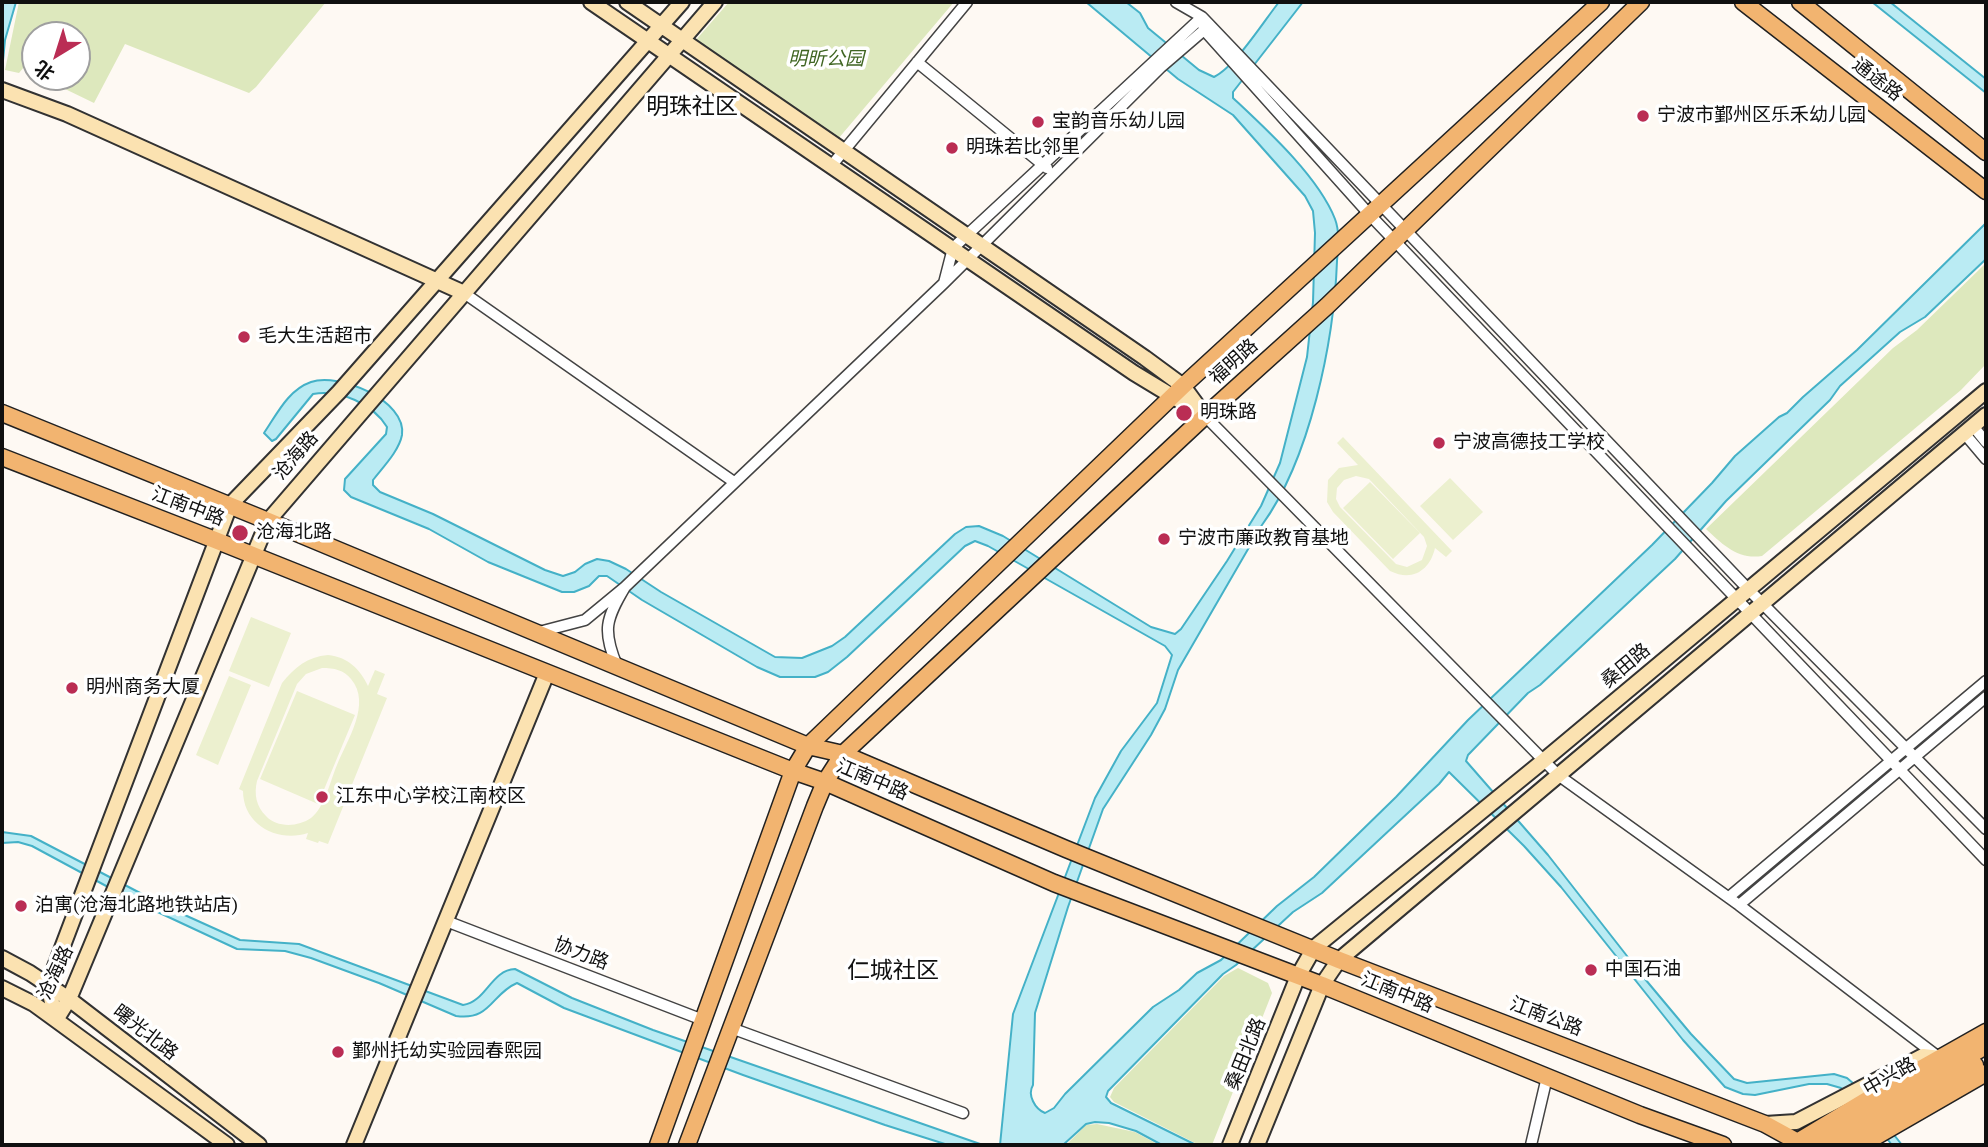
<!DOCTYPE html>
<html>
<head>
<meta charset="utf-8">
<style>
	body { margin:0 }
	#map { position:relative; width:1988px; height:1147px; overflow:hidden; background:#fef9f3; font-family:"PT Serif","Noto Sans SC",serif }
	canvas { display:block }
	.frame { position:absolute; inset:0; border:4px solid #101010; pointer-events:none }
	.north { position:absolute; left:21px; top:21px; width:70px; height:70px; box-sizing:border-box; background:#fff; border:2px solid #9f9f9f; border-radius:50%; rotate:218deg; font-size:19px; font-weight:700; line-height:28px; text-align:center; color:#101010 }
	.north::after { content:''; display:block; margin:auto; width:24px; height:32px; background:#ba2d54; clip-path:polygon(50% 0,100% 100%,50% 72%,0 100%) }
</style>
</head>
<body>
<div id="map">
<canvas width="1988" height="1147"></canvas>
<div class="frame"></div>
<div class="north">北</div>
</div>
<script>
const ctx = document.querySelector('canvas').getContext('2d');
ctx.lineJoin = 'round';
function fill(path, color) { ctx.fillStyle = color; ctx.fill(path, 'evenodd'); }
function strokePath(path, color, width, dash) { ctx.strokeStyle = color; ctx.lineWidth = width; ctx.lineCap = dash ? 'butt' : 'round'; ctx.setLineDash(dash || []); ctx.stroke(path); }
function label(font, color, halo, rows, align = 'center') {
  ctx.font = font + ' "PT Serif","Noto Sans SC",serif'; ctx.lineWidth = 7; ctx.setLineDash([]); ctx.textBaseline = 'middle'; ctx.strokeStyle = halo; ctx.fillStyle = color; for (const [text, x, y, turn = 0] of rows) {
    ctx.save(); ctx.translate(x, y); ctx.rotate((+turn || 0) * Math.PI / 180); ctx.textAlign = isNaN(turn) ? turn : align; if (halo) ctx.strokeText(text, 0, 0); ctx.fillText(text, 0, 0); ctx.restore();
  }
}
const green = new Path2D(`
	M 19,2 L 326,2 L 256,87 L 249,93 L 125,44 L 94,103 L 63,88 L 55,77 L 77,77 L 77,35 L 35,35 L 35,71 L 24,67 L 19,73 L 5,70 Z
	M 729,2 L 954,2 L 838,139 L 695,41 Z
	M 1986,263 L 1986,364 L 1961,390 L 1762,556 C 1738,560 1722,544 1706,529 L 1893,348 L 1917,330 Z
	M 1238,968 L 1268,983 L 1272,993 L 1212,1145 L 1199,1145 L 1114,1102 L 1110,1097 L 1114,1088 L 1224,976 Z
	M 1097,1124 L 1135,1132 L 1159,1145 L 1066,1145 L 1086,1125 Z`);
const pitch = new Path2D(`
	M 1343,437 L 1452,551 L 1446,557 L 1435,548 C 1430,570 1413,582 1390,571 L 1333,512 L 1327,502 L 1328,480 L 1339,468 L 1358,465 L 1337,443 ZM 1356,476 L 1369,479 L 1424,537 L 1427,546 L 1422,560 L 1407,567 L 1396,564 L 1340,507 L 1336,499 L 1337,488 L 1344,480 Z
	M 1450,478 L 1483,512 L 1453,540 L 1420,506 Z
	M 1370,482 L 1420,533 L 1393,559 L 1343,508 Z
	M 251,617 L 291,633 L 269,687 L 229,671 Z
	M 328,655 C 348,657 360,669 368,686 L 375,670 L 385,674 L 377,694 L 387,698 L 328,844 L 319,841 L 318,843 L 306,839 L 308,833 C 278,843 243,825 243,791 L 239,789 L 282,683 C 295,667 307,657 328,655 ZM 322,668 C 334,668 344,670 351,679 C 372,704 347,740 337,765 C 330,781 325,807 311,818 C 298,827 277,828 266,816 C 256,806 254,794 257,781 L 297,684 L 306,674 Z
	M 229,676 L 251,685 L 218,765 L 196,755 Z
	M 297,691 L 355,715 L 318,804 L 260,779 Z`);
const water = new Path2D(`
	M 2,2 L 16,2 L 5,40 L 2,71 Z
	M 1086,2 L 1126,2 L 1140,13 L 1148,28 L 1199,70 L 1214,77 C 1235,67 1264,21 1279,2 L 1303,2 L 1233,92 L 1233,98 C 1266,129 1318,176 1335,219 C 1340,232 1338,248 1337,261 C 1334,342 1310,459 1262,525 L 1178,670 L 1165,709 L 1151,735 L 1103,809 L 1068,907 L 1035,1013 L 1033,1085 C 1027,1095 1035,1109 1045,1113 L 1054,1108 L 1065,1094 L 1153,1007 L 1179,990 L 1197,973 L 1221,960 L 1277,906 L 1314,877 L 1396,797 L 1468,720 L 1652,545 L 1712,483 L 1735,456 L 1779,417 L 1787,413 L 1803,397 L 1857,350 L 1986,223 L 1986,259 L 1925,317 L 1900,332 L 1840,386 L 1830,400 L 1726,501 L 1675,559 L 1540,685 L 1528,693 L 1468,755 L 1466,761 L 1548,855 L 1645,979 L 1691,1034 L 1734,1079 L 1747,1083 L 1834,1074 L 1847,1078 L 1854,1084 L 1902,1145 L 1892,1145 L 1854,1097 L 1841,1088 L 1827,1084 L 1809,1084 L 1755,1095 L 1743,1094 L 1725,1087 L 1683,1040 L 1561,887 L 1524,846 L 1449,772 L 1439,784 L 1322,893 L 1293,912 L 1236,965 L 1223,974 L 1108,1091 L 1106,1097 L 1111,1103 L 1196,1145 L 1162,1145 L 1136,1131 L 1109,1123 L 1095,1122 L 1086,1124 L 1063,1145 L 1000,1145 L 1013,1014 L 1095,798 L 1121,751 L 1157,703 L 1172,655 L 1165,646 L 988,546 L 975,541 L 965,546 L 847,657 L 828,672 L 815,677 L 780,677 L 757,667 L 642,600 L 607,576 L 599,576 L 589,586 L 574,592 L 562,592 L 488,562 L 429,529 L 351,497 L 344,490 L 345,479 L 386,434 L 387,427 C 373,404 340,389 313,394 L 276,439 L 272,441 L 264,433 C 277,414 288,390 311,382 C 338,372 407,400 402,435 C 399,451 383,467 373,480 L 373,485 L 380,492 L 433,514 L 545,570 L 563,576 L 575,572 L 585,564 L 597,559 L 609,561 L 626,569 L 661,592 L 775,657 L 802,658 L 832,646 L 845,637 L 955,534 L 966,527 L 979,526 L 1003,536 L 1151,627 L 1175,634 L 1181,629 L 1227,561 L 1261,506 L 1280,463 L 1307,357 L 1313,302 L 1315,233 L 1313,211 L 1305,196 L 1233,115 L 1178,79 Z
	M 1872,2 L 1890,2 L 1986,79 L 1986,93 Z
	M 2,832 L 31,836 L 167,907 L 240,940 L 299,944 L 463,1005 C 486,1002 491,970 515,969 L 572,998 L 653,1030 L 983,1145 L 948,1145 L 885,1125 L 743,1075 L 564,1008 L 517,983 C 491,994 491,1021 456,1016 L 379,983 L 311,958 L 285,951 L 237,949 L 134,901 L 32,846 L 18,842 L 2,843 Z`);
const street = new Path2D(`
	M 1176,2 L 1202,17 L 1204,30 L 1369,214 L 1986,860
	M 917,62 L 1047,168
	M 832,165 L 967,2
	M 944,283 L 953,248 L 1202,17 L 1748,589 L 1986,829
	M 464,293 L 734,482
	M 1205,416 L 1558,775 L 1739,905 L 1937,1056
	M 1973,426 L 1986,442
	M 1964,433 L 1986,459
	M 625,587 L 944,283 L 1161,67 L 1204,30
	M 539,632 L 585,620 L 625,587 C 606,619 602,630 617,666
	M 1729,897 L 1986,681
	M 1739,905 L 1986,697
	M 446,921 L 703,1020
	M 731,1028 L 963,1113
	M 1531,1145 L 1547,1077`);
const secondary = new Path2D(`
	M 591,2 L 1134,373 L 1205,416
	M 627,2 L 1145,358 L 1183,386 L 1202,412
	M 2,90 L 67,114 L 464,293
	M 2,958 L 30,973 L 69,999 L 259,1145
	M 2,988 L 34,1004 L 56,1020 L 227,1145
	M 56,1020 L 69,999 L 268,521 L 715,2
	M 56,1020 L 48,985 L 230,505 L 339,392 L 682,2
	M 1765,1124 L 1796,1122 L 1923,1056 L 1940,1058
	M 354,1145 L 547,673
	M 1230,1145 L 1298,976 L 1314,948 L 1542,762 L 1986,391
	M 1257,1145 L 1322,985 L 1339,960 L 1986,415`);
const primary = new Path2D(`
	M 1743,2 L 1986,191
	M 1800,2 L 1986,152
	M 2,413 L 268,521 L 808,746 L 843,754 L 1066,849 L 1339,960 L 1765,1124 L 1796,1141 L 1798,1145
	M 2,457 L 215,540 L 793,771 L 825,782 L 1054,883 L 1322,985 L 1640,1115 L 1723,1145
	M 658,1145 L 793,771 L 808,746 L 1183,386 L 1601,2
	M 687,1145 L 815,806 L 825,782 L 843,754 L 1205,416 L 1327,306 L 1641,2
	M 1792,1145 L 1885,1089 L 1986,1032
	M 1815,1145 L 1986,1046
	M 1840,1145 L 1975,1065
	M 1861,1145 L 1986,1073`);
const markers = [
	[1643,116,7,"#ba2d54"],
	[1038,122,7,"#ba2d54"],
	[952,148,7,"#ba2d54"],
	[244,337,7,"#ba2d54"],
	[1184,413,9,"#ba2d54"],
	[1439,443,7,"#ba2d54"],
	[240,533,9,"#ba2d54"],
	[1164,539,7,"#ba2d54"],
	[72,688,7,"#ba2d54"],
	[322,797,7,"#ba2d54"],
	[21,906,7,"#ba2d54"],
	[1591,970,7,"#ba2d54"],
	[338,1052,7,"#ba2d54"]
];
const parkNames = [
	["明昕公园",826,60]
];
const streetNames = [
	["通途路",1877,80,38],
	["福明路",1234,362,-42],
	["沧海路",296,456,-49],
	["江南中路",188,507,21],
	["桑田路",1626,666,-40],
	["江南中路",872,780,23],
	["协力路",581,954,21],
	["沧海路",56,973,-65],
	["江南中路",1397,993,22],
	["江南公路",1546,1017,21],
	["曙光北路",145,1033,38],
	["桑田北路",1246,1054,-68],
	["中兴路",1890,1077,-30]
];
const poiNames = [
	["宁波市鄞州区乐禾幼儿园",1657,116],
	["宝韵音乐幼儿园",1052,122],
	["明珠若比邻里",966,148],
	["毛大生活超市",258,337],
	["明珠路",1200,413],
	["宁波高德技工学校",1453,443],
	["沧海北路",256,533],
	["宁波市廉政教育基地",1178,539],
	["明州商务大厦",86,688],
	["江东中心学校江南校区",336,797],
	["泊寓(沧海北路地铁站店)",35,906],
	["中国石油",1605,970],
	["鄞州托幼实验园春熙园",352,1052]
];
const quarterNames = [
	["明珠社区",692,107],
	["仁城社区",893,971]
];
fill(green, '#dde8bd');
fill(pitch, '#ecf0cf');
fill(water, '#baebf3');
strokePath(water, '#44b1c7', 2);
strokePath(street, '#434343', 13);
strokePath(secondary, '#323232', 18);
strokePath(primary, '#212121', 19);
strokePath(street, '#fff', 10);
strokePath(secondary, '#fbe2b1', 14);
strokePath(primary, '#f2b470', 16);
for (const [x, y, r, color] of markers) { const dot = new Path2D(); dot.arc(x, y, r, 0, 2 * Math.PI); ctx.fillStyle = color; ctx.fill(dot); strokePath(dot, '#fff', 2.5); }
label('italic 19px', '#3f6522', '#fff', parkNames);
label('19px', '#101010', '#fff', streetNames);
label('19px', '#101010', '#fff', poiNames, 'left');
label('23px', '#101010', '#fff', quarterNames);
</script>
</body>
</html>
